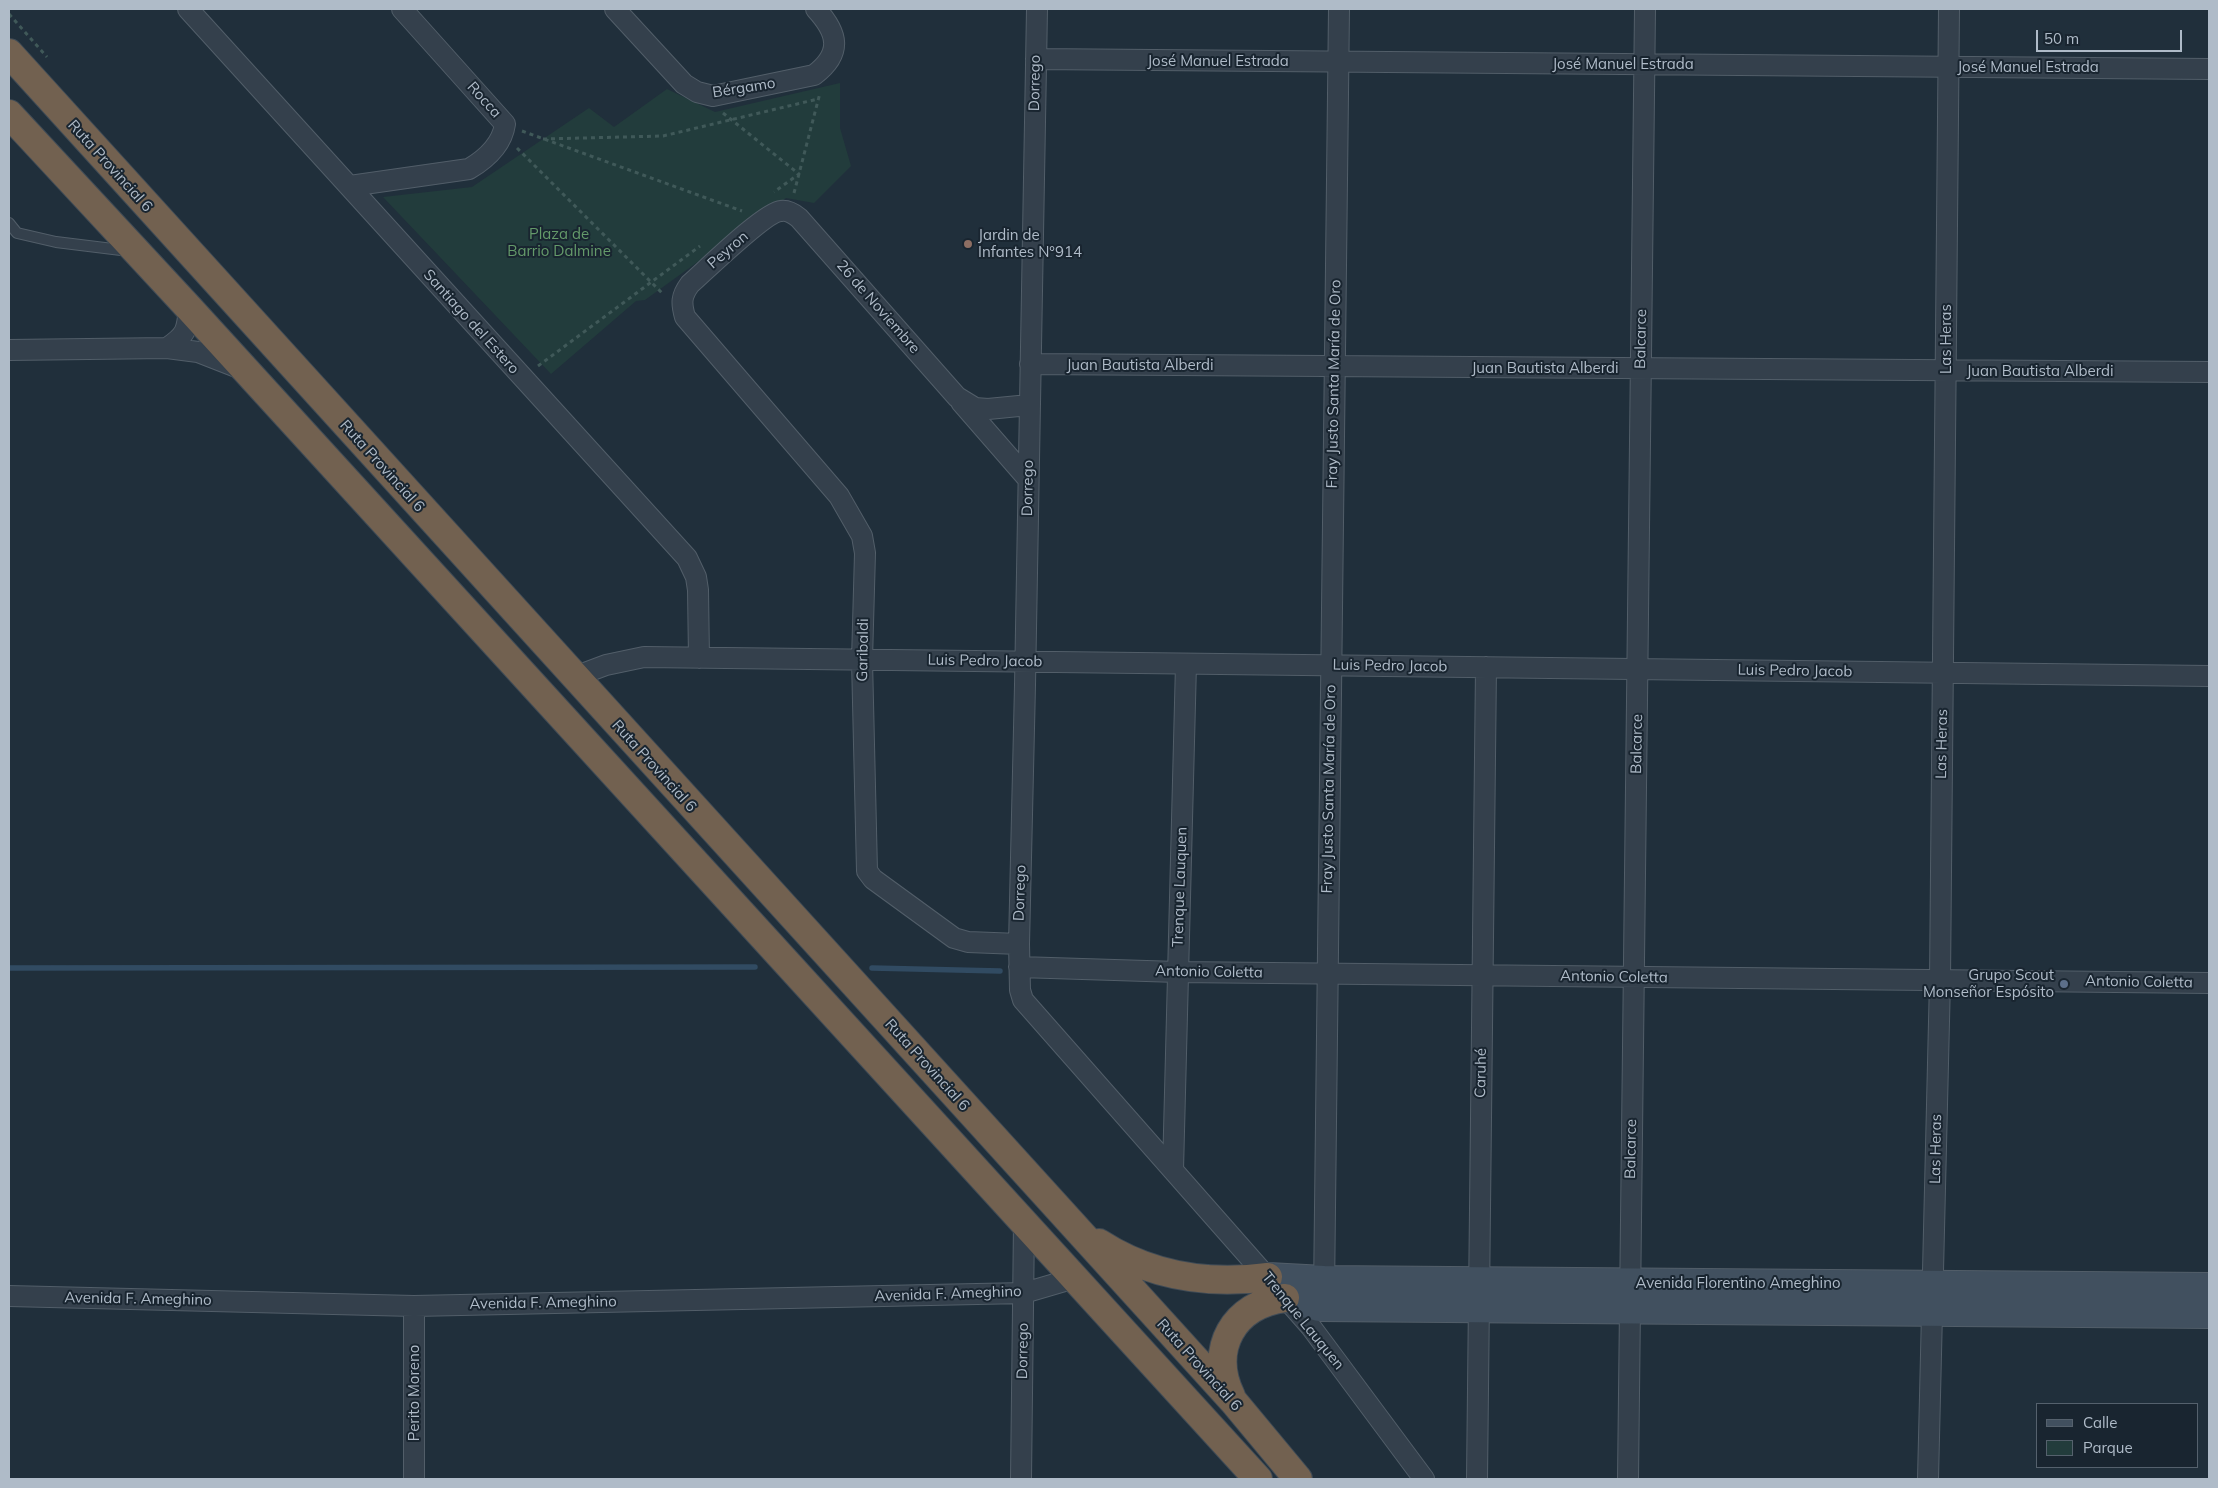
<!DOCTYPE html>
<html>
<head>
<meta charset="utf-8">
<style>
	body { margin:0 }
	#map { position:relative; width:2218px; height:1488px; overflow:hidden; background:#202f3b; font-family:Mulish,sans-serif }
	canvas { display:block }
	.frame { position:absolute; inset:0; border:10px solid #afbbc8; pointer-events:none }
	.legend { position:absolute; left:2036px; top:1403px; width:162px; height:65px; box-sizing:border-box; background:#192530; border:1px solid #55616d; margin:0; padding:6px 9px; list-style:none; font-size:15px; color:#afbbc8 }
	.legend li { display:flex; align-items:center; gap:10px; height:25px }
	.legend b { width:25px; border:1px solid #55616d }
	.scale { position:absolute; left:2036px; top:30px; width:146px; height:22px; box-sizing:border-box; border:2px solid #afbbc8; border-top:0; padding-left:6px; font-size:15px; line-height:18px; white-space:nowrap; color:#afbbc8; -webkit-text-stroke:4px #192530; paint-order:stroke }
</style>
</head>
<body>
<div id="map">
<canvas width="2218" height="1488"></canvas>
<div class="frame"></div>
<ul class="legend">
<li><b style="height:6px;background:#41505f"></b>Calle</li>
<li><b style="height:14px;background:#223c3c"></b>Parque</li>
</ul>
<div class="scale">50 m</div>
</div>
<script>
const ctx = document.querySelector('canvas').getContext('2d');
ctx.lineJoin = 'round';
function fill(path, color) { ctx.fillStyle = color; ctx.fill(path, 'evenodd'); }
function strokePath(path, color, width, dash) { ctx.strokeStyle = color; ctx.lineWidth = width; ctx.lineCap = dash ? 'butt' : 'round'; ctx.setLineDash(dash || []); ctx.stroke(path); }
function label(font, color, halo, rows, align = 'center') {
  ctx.font = font + ' Mulish,sans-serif'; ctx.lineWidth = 4; ctx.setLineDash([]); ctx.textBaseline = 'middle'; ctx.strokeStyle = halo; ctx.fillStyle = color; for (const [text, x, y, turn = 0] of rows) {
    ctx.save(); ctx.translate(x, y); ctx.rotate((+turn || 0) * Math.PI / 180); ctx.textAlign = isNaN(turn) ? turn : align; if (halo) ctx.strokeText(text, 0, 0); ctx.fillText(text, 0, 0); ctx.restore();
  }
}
const green = new Path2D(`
	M 840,83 L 840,128 L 851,166 L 814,203 L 786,198 L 645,300 L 636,301 L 551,374 L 383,197 L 472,187 L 589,108 L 614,127 L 667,89 L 715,112 Z`);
const stream = new Path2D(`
	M 9,968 L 755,967
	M 872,968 L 1000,971`);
const path = new Path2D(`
	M 9,14 L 47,57
	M 723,113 L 799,174 L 774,192
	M 522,131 L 742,211
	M 543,139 L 663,136 L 818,99
	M 517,148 L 664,295
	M 794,193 L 820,93
	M 538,366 L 700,246`);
const lane = new Path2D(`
	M 9,223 L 17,233 L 56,242 L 129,251`);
const street = new Path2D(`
	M 188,9 L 687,558 L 696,577 L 698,590 L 699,658
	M 615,9 L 684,84 L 697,92 L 713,96 L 814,75 C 843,53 838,33 816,9
	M 1037,9 L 1025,685 L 1019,944 L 1020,990 L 1023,1000 L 1311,1327 L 1424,1479
	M 1036,59 L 2209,69
	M 350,186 L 469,169 C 486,159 502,145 505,124 L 402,9
	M 167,348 L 198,352 L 244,370
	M 9,350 L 167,348 C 186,335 187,331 189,308
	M 1030,364 L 2209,372
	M 961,402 L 1028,479
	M 574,677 L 606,665 L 644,657 L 2209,676
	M 1019,944 L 968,942 L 954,938 L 873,879 L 867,871 L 862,660 L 865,553 L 862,536 L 839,496 L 685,317 C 681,303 681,296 690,284 C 706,270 765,212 781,211 C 788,210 794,214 799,218 L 957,397 L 975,408 L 988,409 L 1029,405
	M 1019,967 L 1178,972 L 2209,983
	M 1173,1170 L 1186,664
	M 1324,1293 L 1339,9
	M 9,1296 L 414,1306 L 1024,1293 L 1075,1278
	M 414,1479 L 414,1306
	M 1021,1479 L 1024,1222
	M 1477,1479 L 1486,667
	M 1628,1479 L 1645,9
	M 1928,1479 L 1940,980 L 1949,9`);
const secondary = new Path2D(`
	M 1268,1277 L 1324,1280 L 2209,1287
	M 1285,1298 L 1319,1307 L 2209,1314`);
const highway = new Path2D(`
	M 9,53 L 1234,1402 L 1298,1479
	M 9,114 L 189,308 L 1258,1479
	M 1099,1243 C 1150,1276 1208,1285 1268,1277
	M 1231,1396 C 1208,1349 1234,1304 1285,1298`);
const markers = [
	[968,244,5,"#8d6e63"],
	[2064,984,5,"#5c6f8a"]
];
const streetNames = [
	["José Manuel Estrada",1218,61],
	["José Manuel Estrada",1623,64],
	["José Manuel Estrada",2028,67],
	["Dorrego",1035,83,-89],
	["Bérgamo",744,88,-9],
	["Rocca",484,100,48],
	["Ruta Provincial 6",110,166,48],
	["Peyron",728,250,-41],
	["26 de Noviembre",878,307,49],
	["Santiago del Estero",471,322,48],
	["Balcarce",1641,339,-89],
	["Las Heras",1946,339,-90],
	["Juan Bautista Alberdi",1140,365],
	["Juan Bautista Alberdi",1545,368],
	["Juan Bautista Alberdi",2040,371],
	["Fray Justo Santa María de Oro",1334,384,-89],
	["Ruta Provincial 6",382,466,48],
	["Dorrego",1028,488,-89],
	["Garibaldi",863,650,-89],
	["Luis Pedro Jacob",985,661,1],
	["Luis Pedro Jacob",1390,666,1],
	["Luis Pedro Jacob",1795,671,1],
	["Balcarce",1637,744,-89],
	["Las Heras",1942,744,-89],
	["Ruta Provincial 6",654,766,48],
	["Fray Justo Santa María de Oro",1329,789,-89],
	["Trenque Lauquen",1180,887,-88],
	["Dorrego",1020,893,-88],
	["Antonio Coletta",1209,972,1],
	["Antonio Coletta",1614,977,1],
	["Antonio Coletta",2139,982,1],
	["Ruta Provincial 6",927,1065,48],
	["Caruhé",1481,1073,-89],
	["Balcarce",1631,1149,-89],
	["Las Heras",1936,1149,-89],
	["Avenida Florentino Ameghino",1738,1283],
	["Avenida F. Ameghino",948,1294,-2],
	["Avenida F. Ameghino",138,1299,1],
	["Avenida F. Ameghino",543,1303,-1],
	["Trenque Lauquen",1303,1321,51],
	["Dorrego",1023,1351,-89],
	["Ruta Provincial 6",1199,1365,48],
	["Perito Moreno",414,1393,-90]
];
const parkNames = [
	["Plaza de",559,234],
	["Barrio Dalmine",559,251]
];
const poiNames = [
	["Jardin de",978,235],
	["Infantes N°914",978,252],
	["Grupo Scout",2054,975,"right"],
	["Monseñor Espósito",2054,992,"right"]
];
fill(green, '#223c3c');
strokePath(stream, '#314b62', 5.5);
strokePath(lane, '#525e69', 12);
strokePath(street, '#525e69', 22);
strokePath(secondary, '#525e69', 30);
strokePath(highway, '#3f4b56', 30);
strokePath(path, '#405959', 3, [4, 4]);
strokePath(lane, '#34404c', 10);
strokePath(street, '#34404c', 20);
strokePath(secondary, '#41505f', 28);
strokePath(highway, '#726150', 28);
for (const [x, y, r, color] of markers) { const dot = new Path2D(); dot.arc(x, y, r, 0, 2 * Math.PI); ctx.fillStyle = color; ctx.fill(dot); strokePath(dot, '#192530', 2); }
label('15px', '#afbbc8', '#192530', streetNames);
label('15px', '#649a6a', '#192530', parkNames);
label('15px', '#afbbc8', '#192530', poiNames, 'left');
</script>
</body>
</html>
